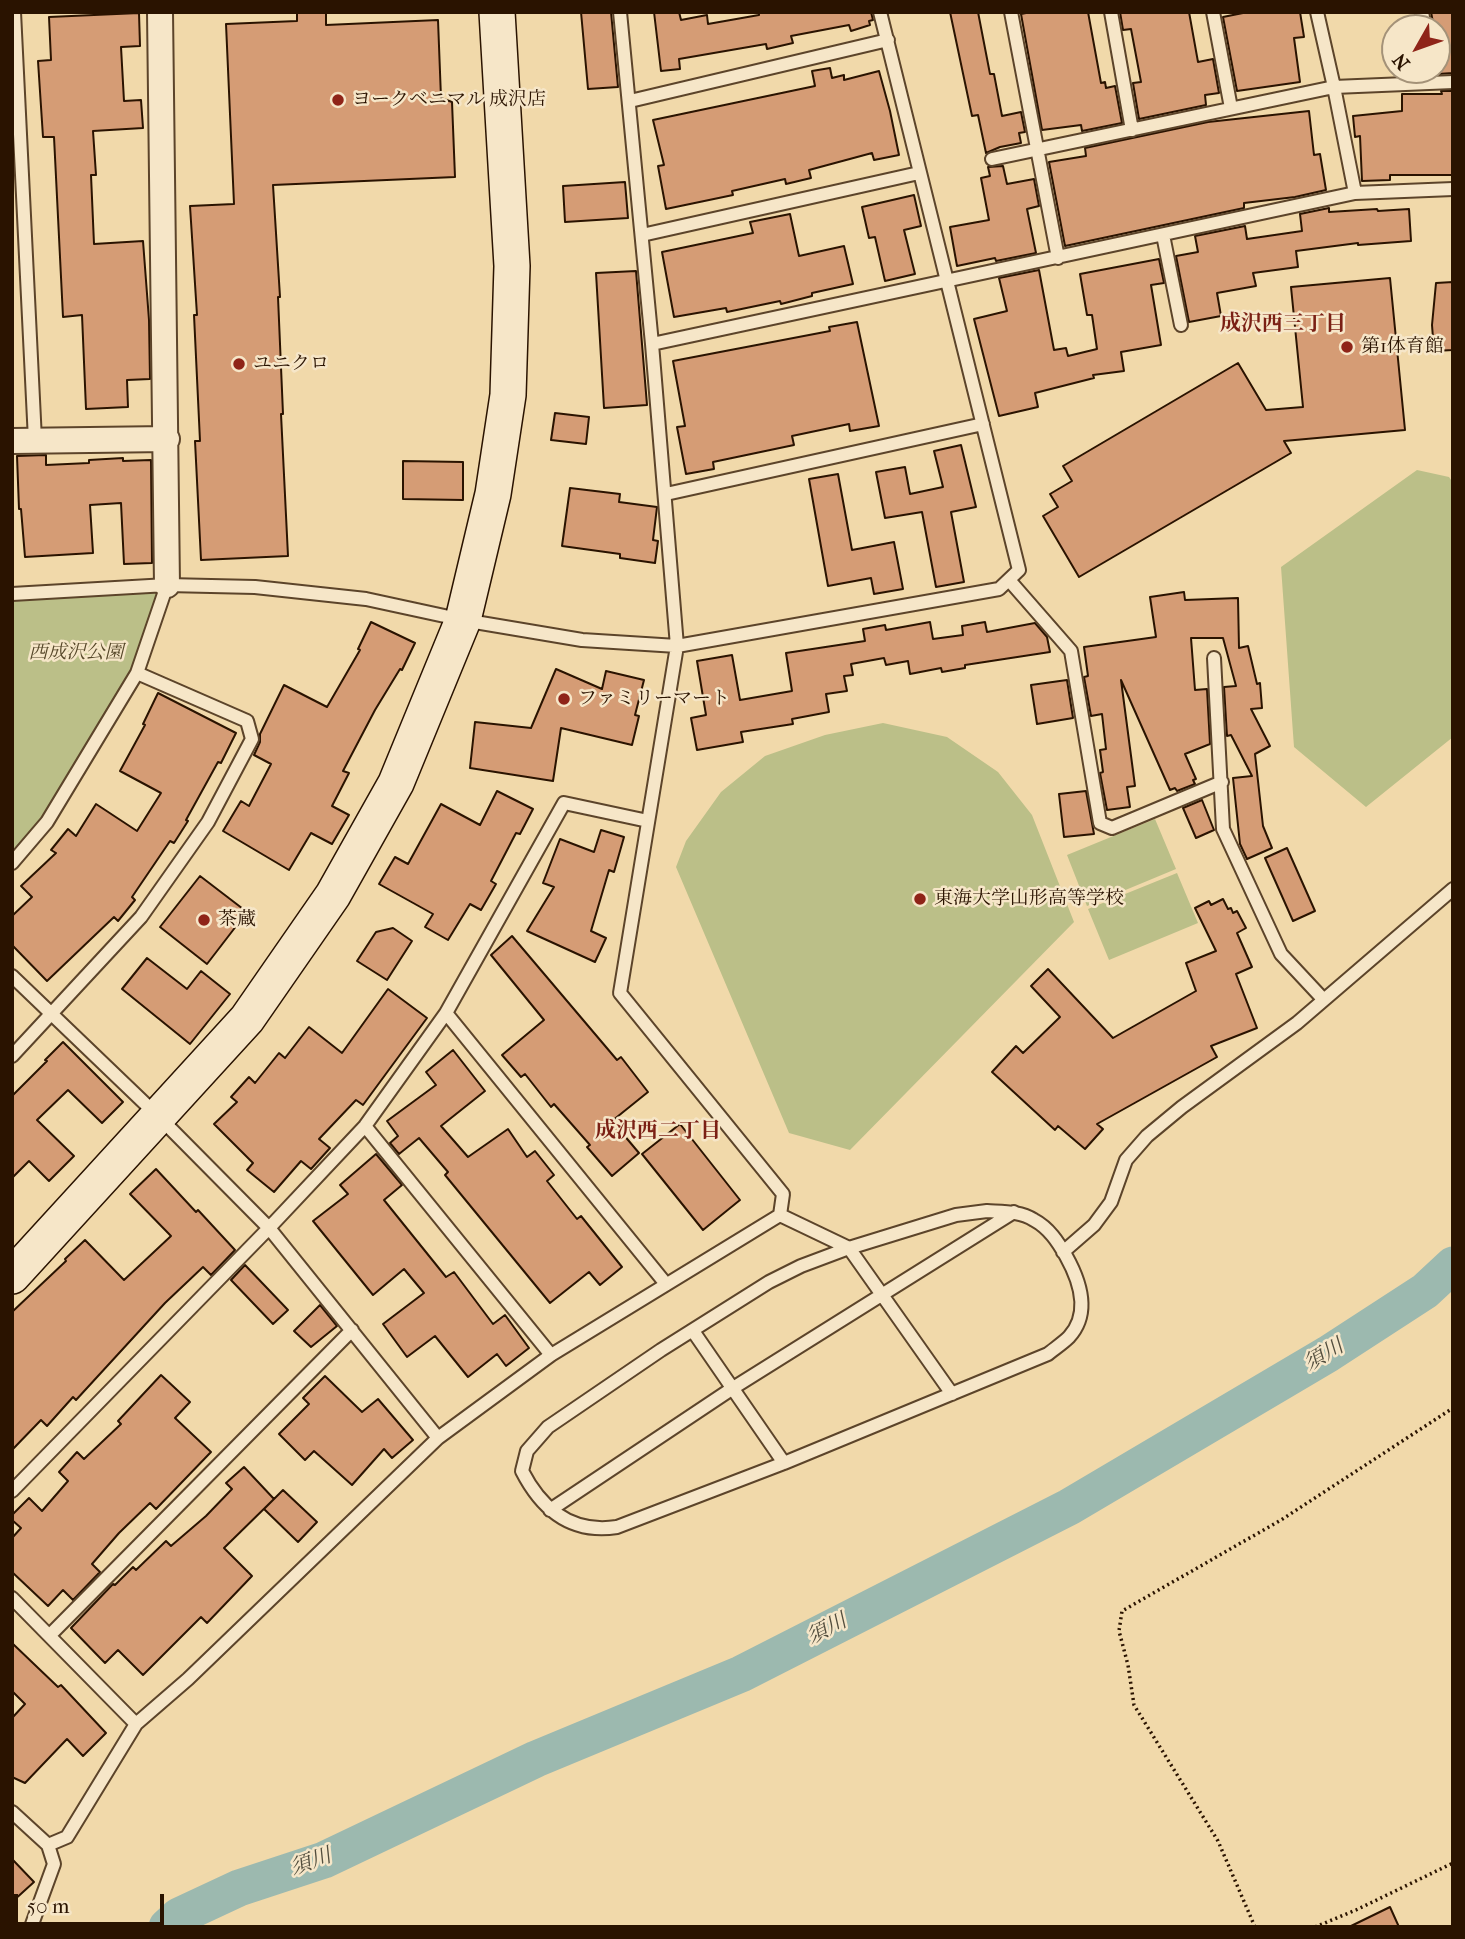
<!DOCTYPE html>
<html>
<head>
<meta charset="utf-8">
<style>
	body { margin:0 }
	#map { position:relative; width:1465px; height:1939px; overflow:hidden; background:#f1d9aa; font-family:"IM FELL French Canon",serif }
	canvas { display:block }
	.frame { position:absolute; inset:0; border:14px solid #2a1300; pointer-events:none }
	.north { position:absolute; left:1381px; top:14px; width:70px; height:70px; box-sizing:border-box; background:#f6e6c8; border:2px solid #a49278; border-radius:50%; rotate:230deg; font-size:19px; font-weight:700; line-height:28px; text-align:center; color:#2a1300 }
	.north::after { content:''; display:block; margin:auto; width:24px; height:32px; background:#8f2418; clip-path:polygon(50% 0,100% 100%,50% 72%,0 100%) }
	.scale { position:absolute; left:14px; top:1894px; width:150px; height:32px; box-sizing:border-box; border:4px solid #2a1300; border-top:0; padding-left:9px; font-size:21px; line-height:24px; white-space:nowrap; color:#2a1300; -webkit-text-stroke:5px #f6e6c8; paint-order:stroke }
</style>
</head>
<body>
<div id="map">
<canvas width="1465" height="1939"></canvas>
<div class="frame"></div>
<div class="north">N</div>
<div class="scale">50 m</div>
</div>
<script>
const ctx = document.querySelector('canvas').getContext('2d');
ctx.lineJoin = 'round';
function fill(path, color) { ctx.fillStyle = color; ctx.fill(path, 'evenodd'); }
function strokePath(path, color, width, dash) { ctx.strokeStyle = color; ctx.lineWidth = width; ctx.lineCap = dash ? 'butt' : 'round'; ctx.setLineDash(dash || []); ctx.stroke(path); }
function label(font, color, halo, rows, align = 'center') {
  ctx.font = font + ' "IM FELL French Canon","Noto Serif JP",serif'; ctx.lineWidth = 5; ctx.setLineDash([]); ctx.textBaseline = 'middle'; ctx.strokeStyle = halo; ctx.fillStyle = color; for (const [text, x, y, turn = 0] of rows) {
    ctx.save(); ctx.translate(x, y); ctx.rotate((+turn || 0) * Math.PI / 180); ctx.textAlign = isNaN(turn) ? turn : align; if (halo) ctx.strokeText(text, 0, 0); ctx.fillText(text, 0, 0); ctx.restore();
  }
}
const green = new Path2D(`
	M 1417,470 L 1449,477 L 1453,483 L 1453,737 L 1366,807 L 1294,747 L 1281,567 Z
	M 167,585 L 137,673 L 106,728 L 12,863 L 12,594 Z
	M 883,723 L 947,737 L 998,772 L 1032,815 L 1074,922 L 850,1150 L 789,1133 L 676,867 L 686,841 L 721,792 L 765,756 L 825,735 Z
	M 1155,819 L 1176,869 L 1087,906 L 1067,855 Z
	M 1177,873 L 1198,923 L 1109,960 L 1088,909 Z`);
const river = new Path2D(`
	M 167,1927 L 179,1916 L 239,1888 L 324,1860 L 536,1759 L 741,1674 L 1069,1507 L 1328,1354 L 1425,1291 L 1453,1265`);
const building = new Path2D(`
	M 297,12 L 326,12 L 326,25 L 438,20 L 441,98 L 452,102 L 455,177 L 273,185 L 280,297 L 278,297 L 283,414 L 281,414 L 288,556 L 201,560 L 195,441 L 200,441 L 194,315 L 197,315 L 190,206 L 234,204 L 226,24 L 297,21 Z
	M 581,12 L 611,12 L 618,87 L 588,89 Z
	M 654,12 L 679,12 L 681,20 L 707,15 L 708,24 L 759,15 L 759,12 L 871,12 L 873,20 L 869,21 L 870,25 L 851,31 L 849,25 L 791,36 L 793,43 L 767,49 L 766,44 L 679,59 L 680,69 L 661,71 Z
	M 950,12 L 978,12 L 990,74 L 994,74 L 1002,116 L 1021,112 L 1025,132 L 1019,133 L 1021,143 L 1000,147 L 986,153 L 978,115 L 972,116 Z
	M 1031,12 L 1088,12 L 1101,83 L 1105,82 L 1106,88 L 1115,86 L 1122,123 L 1082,131 L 1081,125 L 1042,130 L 1021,14 Z
	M 1120,12 L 1189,12 L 1198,62 L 1213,59 L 1219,93 L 1205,95 L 1206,105 L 1139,119 L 1133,83 L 1141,82 L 1131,29 L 1123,30 Z
	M 1248,12 L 1300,12 L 1304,37 L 1294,38 L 1300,82 L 1237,91 L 1223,17 Z
	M 1431,12 L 1453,12 L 1453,73 L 1438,74 L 1437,28 L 1434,28 Z
	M 139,13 L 140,46 L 121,47 L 124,101 L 141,100 L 143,128 L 93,131 L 96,175 L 91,175 L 94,244 L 143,241 L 149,320 L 150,379 L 127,380 L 128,407 L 86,409 L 82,315 L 63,317 L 54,137 L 43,137 L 38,61 L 51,60 L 49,17 Z
	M 830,68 L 832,78 L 844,75 L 844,80 L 879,71 L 890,111 L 899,155 L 874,160 L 872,153 L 809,170 L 811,178 L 786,184 L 785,179 L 732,191 L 733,195 L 666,209 L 658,166 L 664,165 L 653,120 L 815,86 L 812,71 Z
	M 1441,91 L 1453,91 L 1453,175 L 1390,175 L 1390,180 L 1362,181 L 1360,136 L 1355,137 L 1353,116 L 1402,111 L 1402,94 L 1442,94 Z
	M 1309,111 L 1314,155 L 1320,154 L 1326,190 L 1295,197 L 1244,203 L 1244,208 L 1065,246 L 1049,162 L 1086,156 L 1085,148 L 1208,122 Z
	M 1003,166 L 1007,184 L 1034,179 L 1039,206 L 1027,209 L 1036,253 L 996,261 L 995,258 L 957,266 L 950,227 L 989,220 L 981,178 L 990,176 L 988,167 Z
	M 625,182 L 628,218 L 565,222 L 563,186 Z
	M 914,195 L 921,226 L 904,230 L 915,274 L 885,281 L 875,237 L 869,238 L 862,207 Z
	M 1329,208 L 1329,212 L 1377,209 L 1378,211 L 1409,209 L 1411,241 L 1358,245 L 1358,243 L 1296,251 L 1298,267 L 1253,273 L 1256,286 L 1217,293 L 1221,316 L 1189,322 L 1176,256 L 1198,252 L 1195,236 L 1245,226 L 1247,239 L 1302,231 L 1300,214 Z
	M 790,214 L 799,256 L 844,246 L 853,284 L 812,293 L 812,296 L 781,304 L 780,301 L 727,312 L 726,308 L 674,317 L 662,252 L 753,233 L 750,222 Z
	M 1159,259 L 1164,283 L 1151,285 L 1161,345 L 1121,352 L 1124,371 L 1093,375 L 1094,378 L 1035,393 L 1038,407 L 999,416 L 974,319 L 1007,311 L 999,278 L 1039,270 L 1054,350 L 1066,348 L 1068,356 L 1097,349 L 1092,315 L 1087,315 L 1080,274 Z
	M 636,271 L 647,405 L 604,408 L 596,273 Z
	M 1390,278 L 1405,430 L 1284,441 L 1291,453 L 1079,577 L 1043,516 L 1058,507 L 1050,494 L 1072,481 L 1063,466 L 1238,363 L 1266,410 L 1303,407 L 1291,287 Z
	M 1453,282 L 1453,350 L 1434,351 L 1432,325 L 1436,283 Z
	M 857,322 L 879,426 L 850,431 L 849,424 L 792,436 L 794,445 L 713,462 L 714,469 L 686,474 L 677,427 L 685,426 L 673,361 L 830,331 L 829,327 Z
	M 555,413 L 589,417 L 586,444 L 551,440 Z
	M 961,445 L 976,507 L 951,512 L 964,582 L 936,587 L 922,512 L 885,518 L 876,472 L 905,467 L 910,494 L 943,487 L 934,451 Z
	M 46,455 L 46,465 L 89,463 L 89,460 L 123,458 L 123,461 L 151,460 L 152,563 L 124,564 L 121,503 L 90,505 L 93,553 L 25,557 L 21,509 L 19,509 L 17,456 Z
	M 403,461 L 463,462 L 463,500 L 403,499 Z
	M 838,474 L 852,550 L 894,542 L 903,589 L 874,594 L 871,578 L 828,586 L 809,479 Z
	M 570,488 L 620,494 L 619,502 L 657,507 L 653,540 L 658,541 L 655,563 L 620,558 L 620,554 L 562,546 Z
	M 1184,592 L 1185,600 L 1238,598 L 1239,648 L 1248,646 L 1257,684 L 1260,683 L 1262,708 L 1251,709 L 1270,746 L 1255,754 L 1263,826 L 1272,848 L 1247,859 L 1240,844 L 1233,778 L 1252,776 L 1231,735 L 1227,736 L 1224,687 L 1236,686 L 1223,638 L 1191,638 L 1195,690 L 1207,689 L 1210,744 L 1185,754 L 1196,779 L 1193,780 L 1195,784 L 1177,791 L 1175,788 L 1170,790 L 1121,680 L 1135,786 L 1127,787 L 1130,807 L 1107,810 L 1100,773 L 1103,772 L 1100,750 L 1106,749 L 1102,714 L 1091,716 L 1084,677 L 1088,676 L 1084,647 L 1156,637 L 1150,597 Z
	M 371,622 L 415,643 L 402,670 L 400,669 L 375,710 L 343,771 L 349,773 L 332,806 L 349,815 L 332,844 L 311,833 L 289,870 L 223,831 L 241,801 L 249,806 L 271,764 L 254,755 L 260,742 L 260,734 L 284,685 L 327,707 L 360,650 L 358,649 Z
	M 930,622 L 933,639 L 963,635 L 962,626 L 985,622 L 987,632 L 1035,623 L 1047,637 L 1050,652 L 965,665 L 965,668 L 942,672 L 941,668 L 910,674 L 908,661 L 886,665 L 884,658 L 851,664 L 853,675 L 844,676 L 847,691 L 826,694 L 829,712 L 792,719 L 793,724 L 741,732 L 743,742 L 697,750 L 691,718 L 706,715 L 697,661 L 732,655 L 740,700 L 792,691 L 786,653 L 865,641 L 863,629 L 885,625 L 886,630 Z
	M 556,669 L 602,689 L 606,671 L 644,680 L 635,715 L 639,716 L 632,745 L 561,728 L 553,781 L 470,768 L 475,722 L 531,728 Z
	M 1067,680 L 1073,718 L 1037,724 L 1031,685 Z
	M 158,693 L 236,733 L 221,763 L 218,762 L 186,820 L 188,821 L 174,843 L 170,841 L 132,897 L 135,900 L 118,921 L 114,917 L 47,981 L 12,945 L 12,916 L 32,897 L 21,886 L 56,853 L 51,850 L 68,829 L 76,836 L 96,804 L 137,831 L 161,793 L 120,771 L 145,725 L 143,724 Z
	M 497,791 L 533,809 L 520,834 L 516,833 L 491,881 L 496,884 L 481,910 L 470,904 L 448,940 L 425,927 L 433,914 L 379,884 L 395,857 L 408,864 L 441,804 L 480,825 Z
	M 1086,791 L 1094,834 L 1064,837 L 1059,794 Z
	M 1202,800 L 1214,830 L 1196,838 L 1183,808 Z
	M 601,830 L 624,837 L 614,872 L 609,870 L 591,931 L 606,938 L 595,962 L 527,931 L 554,887 L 543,883 L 560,839 L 594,852 Z
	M 1287,848 L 1315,911 L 1293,921 L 1265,858 Z
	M 200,876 L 247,912 L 207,964 L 160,927 Z
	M 1223,899 L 1228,909 L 1231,908 L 1233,913 L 1237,911 L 1246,928 L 1237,933 L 1252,967 L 1236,974 L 1257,1028 L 1211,1046 L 1217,1057 L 1097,1124 L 1103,1129 L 1085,1149 L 1058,1126 L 1055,1130 L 992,1072 L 1016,1046 L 1023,1053 L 1060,1017 L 1031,986 L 1048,969 L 1113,1038 L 1196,991 L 1186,963 L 1216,951 L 1195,908 L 1209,901 L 1211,905 Z
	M 393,928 L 412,941 L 387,980 L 357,961 L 376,932 Z
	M 512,936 L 617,1060 L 621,1057 L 648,1092 L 612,1121 L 639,1153 L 612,1176 L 587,1147 L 590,1145 L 554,1104 L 551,1107 L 525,1074 L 521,1077 L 502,1055 L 544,1020 L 491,955 Z
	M 147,958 L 187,989 L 201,971 L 230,994 L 190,1044 L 122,989 Z
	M 388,989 L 427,1018 L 363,1105 L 356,1100 L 319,1139 L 330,1148 L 311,1169 L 301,1161 L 274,1192 L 247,1170 L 253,1163 L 214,1124 L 237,1102 L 231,1097 L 249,1077 L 255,1083 L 279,1053 L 285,1058 L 309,1027 L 342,1053 Z
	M 63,1042 L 123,1102 L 102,1123 L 68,1090 L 37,1120 L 74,1156 L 49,1181 L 29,1161 L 12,1178 L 12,1096 L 47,1061 L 45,1060 Z
	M 453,1050 L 485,1091 L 441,1126 L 468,1157 L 508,1129 L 527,1157 L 535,1151 L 554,1175 L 547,1181 L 577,1219 L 581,1216 L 622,1267 L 600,1285 L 589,1272 L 550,1303 L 445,1175 L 448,1172 L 419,1138 L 399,1154 L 390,1143 L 398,1136 L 387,1121 L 436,1085 L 426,1072 Z
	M 680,1124 L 740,1200 L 703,1230 L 642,1154 Z
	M 376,1154 L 402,1185 L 384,1200 L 446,1277 L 454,1272 L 493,1324 L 505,1315 L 529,1348 L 506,1366 L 497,1354 L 468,1377 L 435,1336 L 407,1357 L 383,1324 L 424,1293 L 404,1269 L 373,1295 L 313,1221 L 348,1194 L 340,1185 Z
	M 156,1169 L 196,1212 L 198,1210 L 235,1250 L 211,1275 L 203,1267 L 165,1303 L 76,1400 L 73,1397 L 47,1426 L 41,1420 L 12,1450 L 12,1312 L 66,1261 L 65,1259 L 85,1240 L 124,1280 L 171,1236 L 130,1194 Z
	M 245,1265 L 288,1310 L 273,1324 L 231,1280 Z
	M 320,1305 L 337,1326 L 311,1347 L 294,1331 Z
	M 161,1375 L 190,1402 L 175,1418 L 211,1452 L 156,1509 L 150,1503 L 119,1533 L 92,1564 L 100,1572 L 73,1600 L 63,1590 L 48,1606 L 12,1572 L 12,1538 L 21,1528 L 12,1520 L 12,1515 L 29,1498 L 42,1511 L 68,1481 L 59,1472 L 77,1452 L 84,1459 L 121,1424 L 118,1421 Z
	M 325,1376 L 362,1412 L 378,1399 L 413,1440 L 392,1458 L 384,1449 L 352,1485 L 314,1451 L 305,1460 L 279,1434 L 309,1404 L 303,1398 Z
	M 244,1467 L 274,1499 L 224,1548 L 252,1576 L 207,1623 L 201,1617 L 143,1675 L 118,1650 L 105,1663 L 71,1628 L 113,1584 L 115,1585 L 133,1567 L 136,1570 L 166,1541 L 171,1546 L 206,1516 L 232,1489 L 226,1483 Z
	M 283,1490 L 317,1522 L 298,1542 L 264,1509 Z
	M 12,1643 L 58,1687 L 61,1685 L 106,1733 L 83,1756 L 67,1739 L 25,1783 L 12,1777 L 12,1718 L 25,1704 L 12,1691 Z
	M 12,1859 L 34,1882 L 12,1902 Z
	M 1390,1907 L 1399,1927 L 1349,1927 Z`);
const path = new Path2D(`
	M 1255,1927 L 1218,1841 L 1134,1705 L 1128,1665 L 1119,1631 L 1122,1611 L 1281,1520 L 1453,1408
	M 1315,1927 L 1356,1910 L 1453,1863`);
const lane = new Path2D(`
	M 14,12 L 35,440
	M 1011,12 L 1058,258
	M 1111,12 L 1132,130
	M 1213,12 L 1231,108
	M 1317,12 L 1334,87 L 1355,193
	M 1422,12 L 1425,28
	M 630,101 L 888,40
	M 992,159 L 1334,87 L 1453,82
	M 642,235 L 919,173
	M 1163,235 L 1181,325
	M 652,344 L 1355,193 L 1453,189
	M 666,494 L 983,424
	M 1009,580 L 1071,651 L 1100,823 L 1112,828 L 1222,782
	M 12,594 L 167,585 L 255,587 L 366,599 L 463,620 L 582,640 L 677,646 L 999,589 L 1019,570 L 880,12
	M 1214,658 L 1223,829 L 1281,954 L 1323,999
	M 12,863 L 47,822 L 137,673 L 167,585
	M 12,976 L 159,1117 L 269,1228 L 438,1438
	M 446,1013 L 666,1284
	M 12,1056 L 141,917 L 208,822 L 252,739 L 247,721 L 137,673
	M 365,1126 L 551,1355
	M 987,1211 C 1003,1212 1020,1211 1034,1220 C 1049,1228 1058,1242 1066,1256 C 1080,1281 1091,1313 1069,1337 C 1063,1343 1054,1349 1048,1354 L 784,1463 L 617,1527 C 572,1534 542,1510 522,1471 L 527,1451 L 548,1427 L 661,1350 L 769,1282 L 801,1266 L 849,1248 L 956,1215 Z
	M 780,1215 L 849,1248 L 952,1394
	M 1063,1252 L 1094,1225 L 1111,1202 L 1126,1160 L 1147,1136 L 1182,1107 L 1297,1023 L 1453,889
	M 693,1331 L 784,1463
	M 12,1491 L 269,1228 L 365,1126 L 446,1013 L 564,803 L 648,821
	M 550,1510 L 733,1388 L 1014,1212
	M 12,1598 L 136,1724
	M 50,1635 L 352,1330
	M 12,1812 L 48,1845 L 67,1837 L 136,1724 L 188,1679 L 438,1438 L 551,1355 L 780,1215 L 783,1194 L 620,993 L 677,646 L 652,344 L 620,12
	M 31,1927 L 54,1864 L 48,1845`);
const street = new Path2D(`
	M 160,12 L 167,585
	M 12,441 L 167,439`);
const secondary = new Path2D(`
	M 12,1276 L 247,1019 L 333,895 L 396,783 L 463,620 L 493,494 L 508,395 L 512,266 L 497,12`);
const markers = [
	[338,100,7,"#8f2418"],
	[1347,347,7,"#8f2418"],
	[239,364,7,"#8f2418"],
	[564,699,7,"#8f2418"],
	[920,899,7,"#8f2418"],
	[204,920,7,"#8f2418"]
];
const poiNames = [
	["ヨークベニマル 成沢店",352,100],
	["第1体育館",1361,347],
	["ユニクロ",253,364],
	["ファミリーマート",578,699],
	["東海大学山形高等学校",934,899],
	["茶蔵",218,920]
];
const parkNames = [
	["西成沢公園",76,653]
];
const neighbourhoodNames = [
	["成沢西三丁目",1283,325],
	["成沢西二丁目",658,1132]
];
const waterNames = [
	["須川",1324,1356,-31],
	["須川",827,1630,-27],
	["須川",311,1863,-20]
];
fill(green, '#bbbf88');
strokePath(river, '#9cb9af', 37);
fill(building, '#d59c75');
strokePath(building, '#2a1300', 2);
strokePath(lane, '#5c442a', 16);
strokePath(street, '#5c442a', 28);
strokePath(secondary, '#2a1300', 38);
strokePath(path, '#2a1300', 3.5, [2, 3.5]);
strokePath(lane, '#f6e6c8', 12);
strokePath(street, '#f6e6c8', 24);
strokePath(secondary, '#f6e6c8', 35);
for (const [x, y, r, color] of markers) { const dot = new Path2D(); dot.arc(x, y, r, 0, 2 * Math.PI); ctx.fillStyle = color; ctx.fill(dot); strokePath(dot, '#f6e6c8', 2.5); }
label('19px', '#2a1300', '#f6e6c8', poiNames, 'left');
label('italic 19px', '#564729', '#f6e6c8', parkNames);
label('bold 21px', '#7a1f14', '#f6e6c8', neighbourhoodNames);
label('italic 21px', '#524d3d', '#f6e6c8', waterNames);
</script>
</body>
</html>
